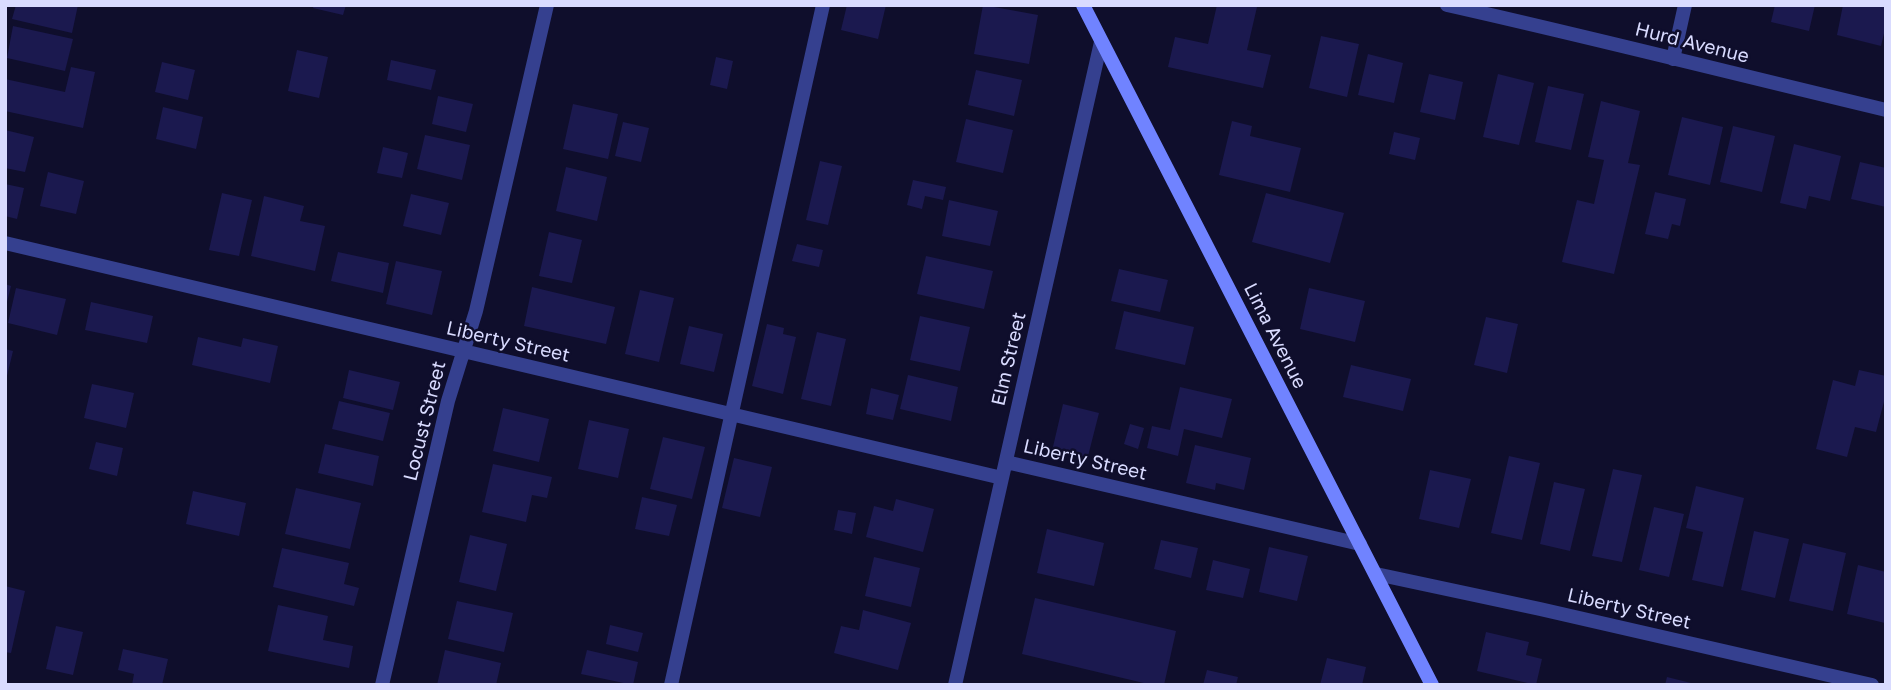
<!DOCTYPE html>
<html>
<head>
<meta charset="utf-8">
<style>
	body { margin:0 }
	#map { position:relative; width:1891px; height:690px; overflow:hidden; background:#0f0e2c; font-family:"Golos Text",sans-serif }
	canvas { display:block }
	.frame { position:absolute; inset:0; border:7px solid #d9dbff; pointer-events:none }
</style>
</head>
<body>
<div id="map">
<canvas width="1891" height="690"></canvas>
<div class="frame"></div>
</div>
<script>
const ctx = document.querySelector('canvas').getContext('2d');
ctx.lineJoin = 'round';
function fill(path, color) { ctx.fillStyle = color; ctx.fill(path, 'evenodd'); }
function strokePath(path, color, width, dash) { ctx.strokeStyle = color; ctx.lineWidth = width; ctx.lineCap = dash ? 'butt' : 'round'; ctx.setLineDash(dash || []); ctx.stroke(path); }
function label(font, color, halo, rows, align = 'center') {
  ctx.font = font + ' "Golos Text",sans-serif'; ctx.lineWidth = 5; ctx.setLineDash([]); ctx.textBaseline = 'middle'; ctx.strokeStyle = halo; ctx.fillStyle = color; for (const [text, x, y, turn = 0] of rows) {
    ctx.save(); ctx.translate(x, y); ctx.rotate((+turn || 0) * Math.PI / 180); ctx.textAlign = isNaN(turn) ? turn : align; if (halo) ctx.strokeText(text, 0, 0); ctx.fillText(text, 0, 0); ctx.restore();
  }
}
const building = new Path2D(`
	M 16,5 L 78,5 L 72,33 L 12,19 Z
	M 314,5 L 346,5 L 343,15 L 313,8 Z
	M 847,5 L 886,5 L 878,39 L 841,30 Z
	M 983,5 L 1038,15 L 1029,64 L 974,54 Z
	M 1217,5 L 1257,7 L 1247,50 L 1271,55 L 1263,88 L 1168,67 L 1175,37 L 1208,44 Z
	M 1775,5 L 1815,5 L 1809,31 L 1771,22 Z
	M 1843,5 L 1886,5 L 1886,25 L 1881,46 L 1837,35 Z
	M 13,26 L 73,39 L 65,71 L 7,58 Z
	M 1321,36 L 1359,44 L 1347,97 L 1309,88 Z
	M 297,50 L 328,57 L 319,98 L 288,91 Z
	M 1368,54 L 1403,63 L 1394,103 L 1358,95 Z
	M 716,57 L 733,61 L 727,89 L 710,85 Z
	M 391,60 L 436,70 L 431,90 L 387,80 Z
	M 162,62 L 195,70 L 188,100 L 155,92 Z
	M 71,67 L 95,72 L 83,128 L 5,111 L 5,79 L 65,92 Z
	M 976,70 L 1022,80 L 1014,116 L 968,105 Z
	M 1429,74 L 1463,82 L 1455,120 L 1420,112 Z
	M 1498,74 L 1534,83 L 1519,145 L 1483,137 Z
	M 1548,86 L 1584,94 L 1571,150 L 1535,142 Z
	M 438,96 L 473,104 L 466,132 L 432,124 Z
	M 1601,101 L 1640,111 L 1628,163 L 1640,165 L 1614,274 L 1562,262 L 1577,200 L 1594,204 L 1604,160 L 1588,157 Z
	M 573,104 L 618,114 L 608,159 L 563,149 Z
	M 163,107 L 203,117 L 196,149 L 156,139 Z
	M 1682,117 L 1723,127 L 1710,185 L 1668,175 Z
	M 966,119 L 1013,130 L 1003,173 L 956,162 Z
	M 1232,121 L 1252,126 L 1250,136 L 1301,148 L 1290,192 L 1219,175 Z
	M 623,122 L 649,128 L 641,162 L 615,156 Z
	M 1733,126 L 1775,136 L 1762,192 L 1720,182 Z
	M 5,130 L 34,137 L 25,172 L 5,168 Z
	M 1394,132 L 1420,138 L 1415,160 L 1389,154 Z
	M 425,135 L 470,145 L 462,180 L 417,169 Z
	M 1794,144 L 1841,156 L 1830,201 L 1809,196 L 1806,209 L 1780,203 Z
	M 383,147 L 408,153 L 402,178 L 377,173 Z
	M 820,161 L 842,166 L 828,225 L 806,220 Z
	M 1860,162 L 1886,168 L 1886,207 L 1851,199 Z
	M 566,167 L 607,177 L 597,221 L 556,211 Z
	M 48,172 L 84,181 L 76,214 L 40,206 Z
	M 913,180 L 946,187 L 943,200 L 925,196 L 922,209 L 907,205 Z
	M 5,184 L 24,188 L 17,219 L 5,216 Z
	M 1655,192 L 1686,199 L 1680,226 L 1672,224 L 1668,239 L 1645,234 Z
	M 222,193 L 252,200 L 239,256 L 209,250 Z
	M 1266,193 L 1344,213 L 1330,263 L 1252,242 Z
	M 411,194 L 449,203 L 441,235 L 403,226 Z
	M 264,196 L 304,206 L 300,221 L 325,226 L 315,271 L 251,256 Z
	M 949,200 L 998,211 L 990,246 L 942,236 Z
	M 549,232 L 582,240 L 572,283 L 539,276 Z
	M 797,244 L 823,250 L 819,267 L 792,261 Z
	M 338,252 L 389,263 L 383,293 L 331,281 Z
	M 926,256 L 993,271 L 984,309 L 917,294 Z
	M 396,261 L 442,271 L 432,315 L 386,304 Z
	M 1119,269 L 1168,280 L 1160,312 L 1111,301 Z
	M 5,284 L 11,286 L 6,306 L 5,306 Z
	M 532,287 L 615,307 L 606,344 L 524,326 Z
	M 16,288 L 66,299 L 57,335 L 8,323 Z
	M 1309,288 L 1365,301 L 1355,342 L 1300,329 Z
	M 640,290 L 674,298 L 659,362 L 625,354 Z
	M 91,302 L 153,316 L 147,343 L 85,330 Z
	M 1124,311 L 1194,327 L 1185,365 L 1115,349 Z
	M 920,316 L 970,327 L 960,371 L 910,360 Z
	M 1486,317 L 1518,324 L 1507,373 L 1474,365 Z
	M 767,324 L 784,328 L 783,334 L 796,337 L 783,394 L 752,386 Z
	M 689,326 L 723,334 L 714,372 L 680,364 Z
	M 817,332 L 846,339 L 831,406 L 801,399 Z
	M 198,337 L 241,347 L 243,338 L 278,346 L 270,383 L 192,365 Z
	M 5,349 L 13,351 L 6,380 L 5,380 Z
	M 1351,365 L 1411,379 L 1403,411 L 1343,397 Z
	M 349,370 L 400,382 L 393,410 L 343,398 Z
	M 1859,370 L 1886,376 L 1886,394 L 1876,432 L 1855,427 L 1847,457 L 1816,449 L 1833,380 L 1855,386 Z
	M 908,375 L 958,387 L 951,421 L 900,409 Z
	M 92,384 L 134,393 L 126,428 L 84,418 Z
	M 1180,387 L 1232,399 L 1222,438 L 1184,429 L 1178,456 L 1147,448 L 1152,426 L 1170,430 Z
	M 871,388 L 899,395 L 893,420 L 866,414 Z
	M 339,401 L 390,413 L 383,441 L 332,429 Z
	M 1063,404 L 1099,413 L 1087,460 L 1052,451 Z
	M 503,408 L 549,419 L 539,462 L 493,451 Z
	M 589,420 L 629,429 L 618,478 L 578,469 Z
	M 1130,424 L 1144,428 L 1138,449 L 1124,444 Z
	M 663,437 L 705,447 L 692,499 L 650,489 Z
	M 96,442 L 123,448 L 117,476 L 89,469 Z
	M 325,444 L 379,456 L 373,486 L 318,473 Z
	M 1195,445 L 1251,458 L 1244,490 L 1216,483 L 1215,490 L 1186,483 Z
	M 1509,456 L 1540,463 L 1522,540 L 1491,533 Z
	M 734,458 L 772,467 L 760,517 L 722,508 Z
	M 493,464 L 552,477 L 547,498 L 532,495 L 526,522 L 482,512 Z
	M 1613,469 L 1642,475 L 1622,562 L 1592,556 Z
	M 1430,470 L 1471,479 L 1459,528 L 1419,519 Z
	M 1554,482 L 1585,489 L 1570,551 L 1540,544 Z
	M 1696,486 L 1744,498 L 1723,587 L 1692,580 L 1703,532 L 1686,528 Z
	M 296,488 L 361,503 L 350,549 L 285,534 Z
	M 193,491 L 246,503 L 239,536 L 186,524 Z
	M 642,497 L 677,505 L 669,536 L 635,529 Z
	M 896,499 L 934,509 L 923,552 L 866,537 L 874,506 L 893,511 Z
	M 1654,507 L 1684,514 L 1669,577 L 1639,570 Z
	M 838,510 L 856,513 L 852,534 L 834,530 Z
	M 1047,529 L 1104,543 L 1094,586 L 1037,573 Z
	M 1754,531 L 1789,539 L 1775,598 L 1741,590 Z
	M 470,535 L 507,544 L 496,591 L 459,582 Z
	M 1161,540 L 1198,548 L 1191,578 L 1154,569 Z
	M 1803,543 L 1846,553 L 1833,611 L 1789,601 Z
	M 1269,547 L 1308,556 L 1297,601 L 1259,592 Z
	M 282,548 L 349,563 L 344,584 L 359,588 L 354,606 L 273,587 Z
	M 874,557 L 920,568 L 911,607 L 865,596 Z
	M 1213,560 L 1250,569 L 1243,598 L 1206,590 Z
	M 1858,565 L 1886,572 L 1885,623 L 1847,614 Z
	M 5,586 L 25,591 L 11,653 L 5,652 Z
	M 1035,598 L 1176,631 L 1164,685 L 1152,685 L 1022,654 Z
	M 457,601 L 513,613 L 504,652 L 448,639 Z
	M 278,605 L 328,616 L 323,640 L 353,646 L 349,668 L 268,651 Z
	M 863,610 L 911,623 L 898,670 L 834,653 L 841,626 L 859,630 Z
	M 610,625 L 643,633 L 638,652 L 606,644 Z
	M 56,626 L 83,632 L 73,675 L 46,669 Z
	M 1486,632 L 1529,642 L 1526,655 L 1542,659 L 1536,685 L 1477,671 Z
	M 123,649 L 168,659 L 162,685 L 132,685 L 134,674 L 118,670 Z
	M 445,650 L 501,663 L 496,685 L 437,685 Z
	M 587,650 L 638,662 L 633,685 L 581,674 Z
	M 1327,658 L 1366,667 L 1362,685 L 1320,685 Z
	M 1207,670 L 1238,677 L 1236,685 L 1203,685 Z
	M 1667,677 L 1695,684 L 1695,685 L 1665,685 Z`);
const minor = new Path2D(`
	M 1447,5 C 1594,38 1739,75 1886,110
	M 1673,59 L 1685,5
	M 5,243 L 1002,478
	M 1006,462 L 1360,544
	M 1376,574 L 1540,609 L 1872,685
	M 382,685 L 448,401 L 476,311 L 547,5
	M 671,685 L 823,5
	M 955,685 L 1101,42`);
const secondary = new Path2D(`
	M 1083,5 L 1432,685`);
const streetNames = [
	["Hurd Avenue",1692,43,14],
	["Lima Avenue",1275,336,63],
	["Liberty Street",508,342,13],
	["Elm Street",1009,359,-77],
	["Locust Street",425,421,-76],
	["Liberty Street",1085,460,13],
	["Liberty Street",1629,609,13]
];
fill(building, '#1b194f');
strokePath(minor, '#35408f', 14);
strokePath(secondary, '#7083ff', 14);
label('19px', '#d9dbff', '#0f0e2c', streetNames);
</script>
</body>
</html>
